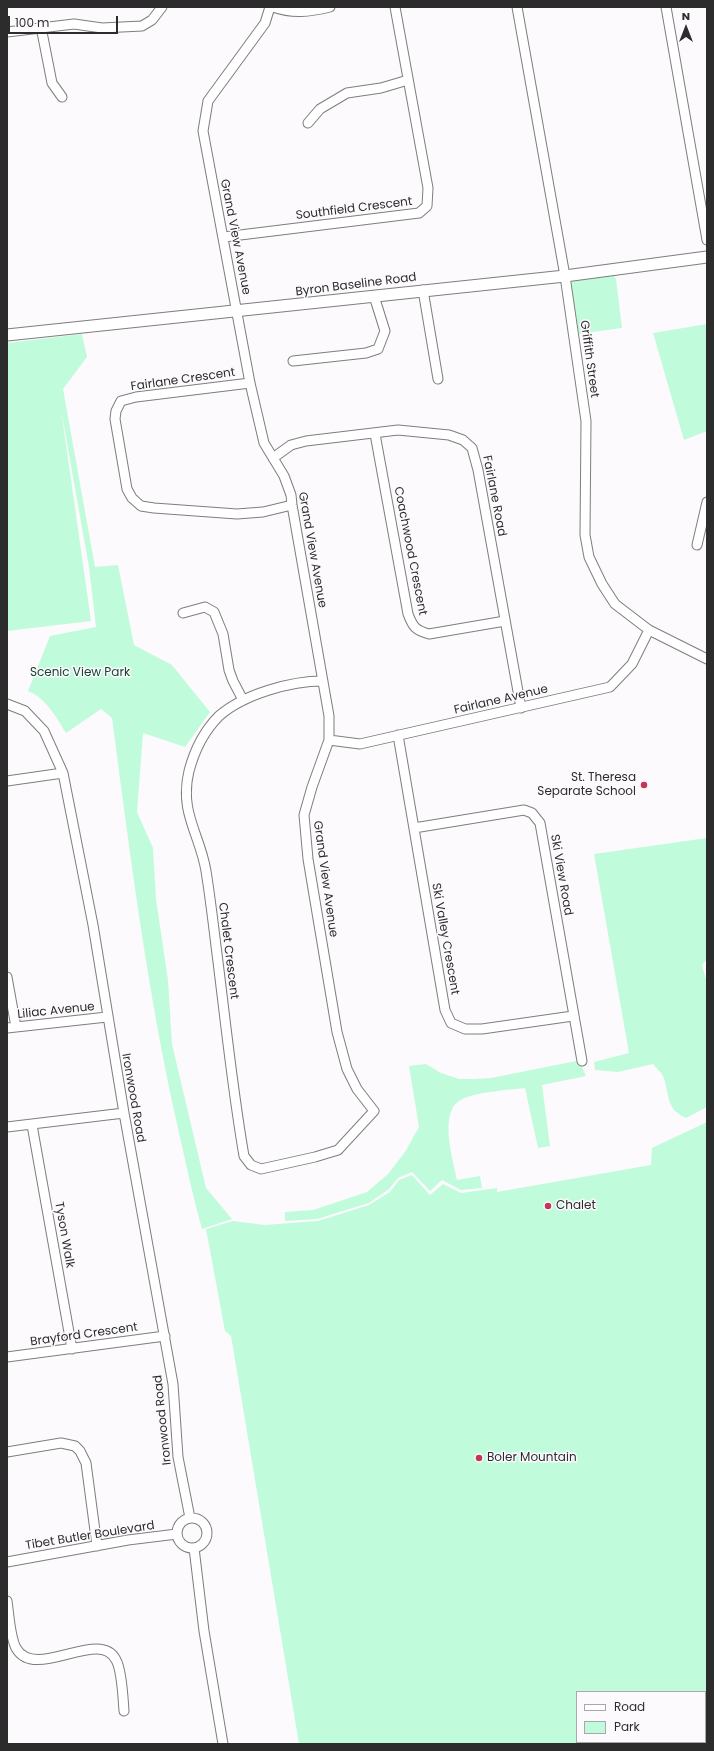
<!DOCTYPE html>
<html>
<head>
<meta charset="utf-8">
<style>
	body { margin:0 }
	#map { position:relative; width:714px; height:1751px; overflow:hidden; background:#fcfafd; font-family:Poppins,sans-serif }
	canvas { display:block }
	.frame { position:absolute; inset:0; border:8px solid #2d2c2d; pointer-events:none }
	.legend { position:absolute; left:576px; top:1691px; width:130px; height:52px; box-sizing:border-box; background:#fcfafd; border:1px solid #a9a8aa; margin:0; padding:5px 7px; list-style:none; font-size:12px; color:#2d2c2d }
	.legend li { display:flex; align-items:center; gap:8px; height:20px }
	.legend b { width:20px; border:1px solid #a9a8aa }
	.north { position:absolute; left:666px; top:8px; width:40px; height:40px; -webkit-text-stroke:3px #fcfafd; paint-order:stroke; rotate:0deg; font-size:11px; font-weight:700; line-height:16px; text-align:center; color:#2d2c2d }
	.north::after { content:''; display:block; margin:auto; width:14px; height:18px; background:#2d2c2d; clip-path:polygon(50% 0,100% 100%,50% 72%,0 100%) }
	.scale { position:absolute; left:8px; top:16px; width:110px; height:18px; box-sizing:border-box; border:2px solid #2d2c2d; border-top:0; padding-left:5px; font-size:12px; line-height:14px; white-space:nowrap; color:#2d2c2d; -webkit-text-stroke:3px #fcfafd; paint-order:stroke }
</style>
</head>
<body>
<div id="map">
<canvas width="714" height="1751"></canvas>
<div class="frame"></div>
<ul class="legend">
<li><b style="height:5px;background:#fff"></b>Road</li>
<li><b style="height:11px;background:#c0fcdb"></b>Park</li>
</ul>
<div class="north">N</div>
<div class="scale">100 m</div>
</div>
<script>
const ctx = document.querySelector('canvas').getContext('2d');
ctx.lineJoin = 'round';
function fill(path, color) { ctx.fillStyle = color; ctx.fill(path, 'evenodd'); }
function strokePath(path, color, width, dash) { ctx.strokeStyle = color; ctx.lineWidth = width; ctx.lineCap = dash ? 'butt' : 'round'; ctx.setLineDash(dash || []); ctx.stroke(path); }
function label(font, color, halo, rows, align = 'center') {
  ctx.font = font + ' Poppins,sans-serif'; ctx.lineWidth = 3; ctx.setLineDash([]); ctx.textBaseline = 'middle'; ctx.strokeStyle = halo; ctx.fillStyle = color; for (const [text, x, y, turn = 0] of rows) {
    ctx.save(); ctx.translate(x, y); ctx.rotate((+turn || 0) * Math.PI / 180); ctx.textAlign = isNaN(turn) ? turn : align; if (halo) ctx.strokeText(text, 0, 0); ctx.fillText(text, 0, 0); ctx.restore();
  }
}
const green = new Path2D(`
	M 614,275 L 616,279 L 622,328 L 579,334 L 571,285 L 573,281 L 576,279 Z
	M 707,324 L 707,431 L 684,440 L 653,333 Z
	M 82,334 L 87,357 L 63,389 L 95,567 L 118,565 L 134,645 L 172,665 L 210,712 L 185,747 L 143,733 L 137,812 L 153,848 L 156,899 L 168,980 L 172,1044 L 206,1188 L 232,1219 L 202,1229 C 192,1194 185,1159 177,1124 C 147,990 130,854 112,718 L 101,709 L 66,733 C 56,717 46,698 28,691 L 50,636 L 96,627 L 89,567 L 61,409 L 91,621 L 7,631 L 7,343 Z
	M 707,838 L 707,959 L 702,965 L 707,983 L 707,1107 L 686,1118 C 665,1109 670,1094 663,1076 C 661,1072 656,1068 653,1064 L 618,1072 L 595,1070 L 594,1062 L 629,1053 L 594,854 Z
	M 576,1061 L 580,1063 L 586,1076 L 542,1085 L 550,1146 L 538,1148 L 525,1088 C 509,1090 471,1092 459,1101 C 439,1114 453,1160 457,1180 L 480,1176 L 482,1188 L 461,1190 L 442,1180 L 430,1191 L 412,1172 L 398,1178 L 389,1189 L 369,1203 L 317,1219 L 285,1221 L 285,1212 L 313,1210 L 367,1192 L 388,1174 L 405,1152 L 419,1127 L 409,1066 L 426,1064 L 441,1073 L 459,1079 L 474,1079 L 491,1078 Z
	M 707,1122 L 707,1744 L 299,1744 L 231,1336 L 225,1331 L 206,1229 L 233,1221 L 265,1225 L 318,1221 L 369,1205 L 390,1192 L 399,1180 L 412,1175 L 430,1195 L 443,1184 L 461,1193 L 497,1188 L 497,1192 L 651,1165 L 652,1148 ZM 577,1692 L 705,1692 L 705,1742 L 577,1742 Z`);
const minor = new Path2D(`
	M 270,7 L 265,23 L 208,101 L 203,131 L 250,383 L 264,443 L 284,476 L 291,495 L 292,505 L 329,716 L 329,740 L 312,787 L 304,815 L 308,859 L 337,1032 L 347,1069 L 357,1089 L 374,1111 L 338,1150 L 315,1157 L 261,1169 L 251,1165 L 244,1156 C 232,1087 225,1016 216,946 C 213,921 210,896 206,871 C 200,834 179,813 189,771 C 194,752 204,731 219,716 C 244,694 291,681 323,681
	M 273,7 C 293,14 309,12 330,7
	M 517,7 L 565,276 L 586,421 L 585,535 L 589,557 L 602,584 L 615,604 L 649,630 L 707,659
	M 666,7 L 707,240
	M 41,27 L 52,83 L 62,97
	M 7,32 L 74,24 L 102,28 L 142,26 L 152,20 L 162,7
	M 308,123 L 320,109 L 347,93 L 381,88 L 408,80
	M 224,237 L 419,213 L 427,206 L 428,188 L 395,7
	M 423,290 L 438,379
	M 293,361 L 366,353 L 378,349 L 385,331 L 374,296
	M 250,383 L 136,397 L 121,401 L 116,411 L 115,419 L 127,489 L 132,498 L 141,506 L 154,508 L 237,514 L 263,512 L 292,505
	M 375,434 L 408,614 C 413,627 415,630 429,634 L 505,621
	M 273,458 L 291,445 L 306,441 L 398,430 L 449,435 L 463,440 L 472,448 L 478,470 L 521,708
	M 697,545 L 707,502
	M 183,613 L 205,607 L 214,612 L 223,634 L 229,670 L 233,681 L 243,700
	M 7,704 L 25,711 L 44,731 L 63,773 L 93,925 L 124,1113 L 173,1384 L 178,1457 L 190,1518
	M 398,735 L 445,1010 L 451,1023 L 465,1029 L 482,1029 L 573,1016
	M 329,740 L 360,744 L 610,687 L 632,664 L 649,630
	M 7,781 L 63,773
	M 414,828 L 524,810 L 532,813 L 540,823 L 582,1061
	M 7,977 L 16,1027
	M 7,1028 L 107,1017
	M 32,1125 L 72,1349
	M 7,1127 L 124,1113
	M 7,1357 L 165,1336
	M 7,1452 L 61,1443 L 75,1446 L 80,1451 L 86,1463 L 97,1546
	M177 1533a15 15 0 1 1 30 0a15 15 0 1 1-30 0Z
	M 194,1548 L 204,1631 L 223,1744
	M 7,1562 L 128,1540 L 177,1534
	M 7,1601 C 9,1614 10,1637 16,1648 C 35,1682 100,1627 116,1660 C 122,1670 123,1698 124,1711`);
const major = new Path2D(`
	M 7,335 L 565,276 L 707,257`);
const markers = [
	[644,785,4,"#c4355b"],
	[548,1206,4,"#c4355b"],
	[479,1458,4,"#c4355b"]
];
const streetNames = [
	["Southfield Crescent",354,209,-7],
	["Grand View Avenue",235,237,79],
	["Byron Baseline Road",356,285,-7],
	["Griffith Street",589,359,82],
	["Fairlane Crescent",183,380,-8],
	["Fairlane Road",494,496,79],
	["Grand View Avenue",312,550,80],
	["Coachwood Crescent",410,551,79],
	["Fairlane Avenue",501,700,-13],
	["Ski View Road",561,875,80],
	["Grand View Avenue",325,879,82],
	["Ski Valley Crescent",445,939,80],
	["Chalet Crescent",228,951,83],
	["Liliac Avenue",56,1011,-6],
	["Ironwood Road",133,1098,80],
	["Tyson Walk",64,1235,80],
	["Brayford Crescent",84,1335,-8],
	["Ironwood Road",163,1420,-96],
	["Tibet Butler Boulevard",90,1536,-9]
];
const parkNames = [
	["Scenic View Park",80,673]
];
const poiNames = [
	["St. Theresa",636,778,"right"],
	["Separate School",636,792,"right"],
	["Chalet",556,1206],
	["Boler Mountain",487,1458]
];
fill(green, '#c0fcdb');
strokePath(minor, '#7f7d7f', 11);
strokePath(major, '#7f7d7f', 13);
strokePath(minor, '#fff', 9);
strokePath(major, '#fff', 11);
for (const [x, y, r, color] of markers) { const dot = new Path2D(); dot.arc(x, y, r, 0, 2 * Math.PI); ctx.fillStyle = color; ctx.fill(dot); strokePath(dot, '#fcfafd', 1.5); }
label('12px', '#2d2c2d', '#fcfafd', streetNames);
label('12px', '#17442f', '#fcfafd', parkNames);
label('12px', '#2d2c2d', '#fcfafd', poiNames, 'left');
</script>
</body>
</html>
